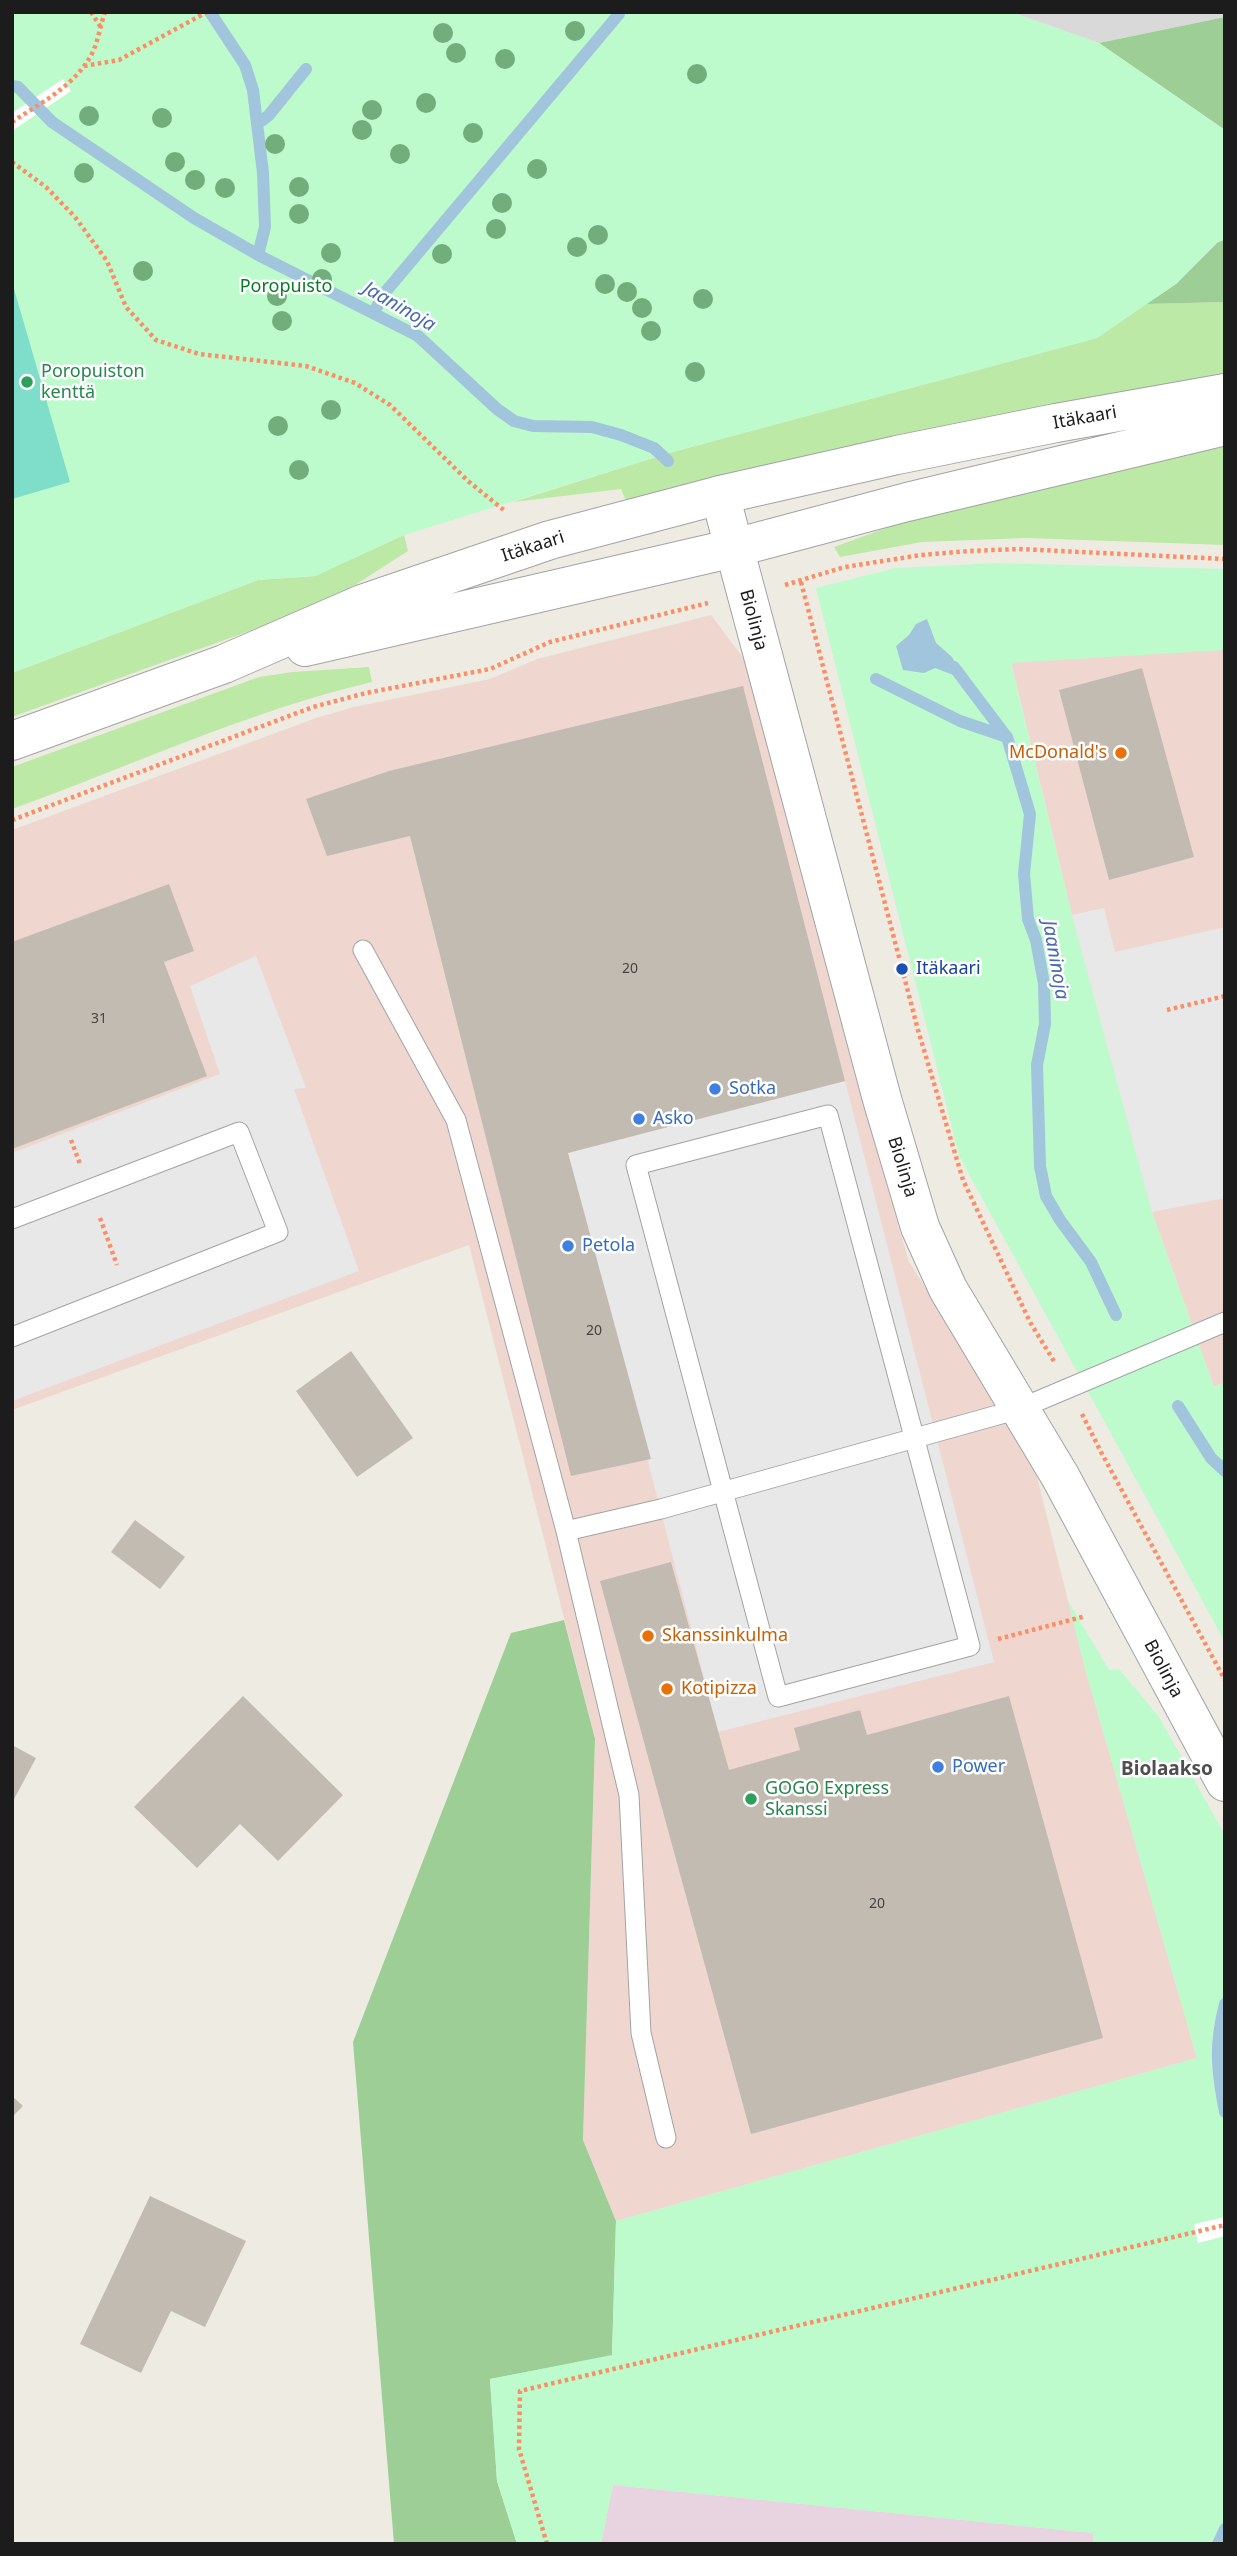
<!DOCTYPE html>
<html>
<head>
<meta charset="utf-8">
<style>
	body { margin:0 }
	#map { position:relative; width:1237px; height:2556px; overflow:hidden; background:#eeece2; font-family:"Noto Sans",sans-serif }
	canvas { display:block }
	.frame { position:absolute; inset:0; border:14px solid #1c1c1c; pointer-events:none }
</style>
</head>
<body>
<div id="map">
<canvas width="1237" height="2556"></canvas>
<div class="frame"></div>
</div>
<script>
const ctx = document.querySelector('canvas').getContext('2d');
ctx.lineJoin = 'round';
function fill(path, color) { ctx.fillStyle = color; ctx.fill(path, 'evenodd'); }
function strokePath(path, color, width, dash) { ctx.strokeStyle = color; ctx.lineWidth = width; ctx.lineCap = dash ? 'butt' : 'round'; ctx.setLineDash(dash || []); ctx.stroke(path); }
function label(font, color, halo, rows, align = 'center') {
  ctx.font = font + ' "Noto Sans",sans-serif'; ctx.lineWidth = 5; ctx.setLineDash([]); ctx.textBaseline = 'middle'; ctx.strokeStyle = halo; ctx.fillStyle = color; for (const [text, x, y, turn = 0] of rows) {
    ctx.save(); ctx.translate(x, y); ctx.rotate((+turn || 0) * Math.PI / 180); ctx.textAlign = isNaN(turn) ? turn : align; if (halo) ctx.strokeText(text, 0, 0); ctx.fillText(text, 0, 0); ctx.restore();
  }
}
const residential = new Path2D(`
	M 1011,12 L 1225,12 L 1225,17 L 1099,43 Z`);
const commercial = new Path2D(`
	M 711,615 L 748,664 L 857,1082 L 909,1262 L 1031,1453 L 1086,1672 L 1197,2058 L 616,2221 L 583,2140 L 595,1739 L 469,1245 L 12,1410 L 12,830 L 319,717 L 354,707 L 490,679 L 537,659 Z
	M 1207,649 L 1225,650 L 1225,1382 L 1214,1387 L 1152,1212 L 1072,915 L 1011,662 Z`);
const industrial = new Path2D(`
	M 613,2485 L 1093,2533 L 1093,2544 L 601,2544 Z`);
const grass = new Path2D(`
	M 1225,302 L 1225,383 L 627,503 L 621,489 L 513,502 L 669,453 L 1097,338 L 1146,304 Z
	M 1225,444 L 1225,545 L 1026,538 L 922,542 L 840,557 L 834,547 L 925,514 Z
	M 404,535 L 408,551 L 355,585 L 310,609 L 12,717 L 12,673 L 258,580 L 315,576 Z
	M 369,667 L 372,682 C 248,711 132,766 12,809 L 12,767 L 259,677 L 293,672 Z`);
const forest = new Path2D(`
	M 1225,17 L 1225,130 L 1099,43 Z
	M 1225,239 L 1225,302 L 1146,304 L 1176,284 L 1217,243 Z
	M 564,1620 L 595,1739 L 583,2140 L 616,2221 L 612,2356 L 490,2379 L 497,2481 L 517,2544 L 394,2544 L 353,2042 L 511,1633 Z`);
const park = new Path2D(`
	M 12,12 L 1011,12 L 1099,43 L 1225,130 L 1225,239 L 1216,243 L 1176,284 L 1097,338 L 669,453 L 404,535 L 315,576 L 258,580 L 12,673 Z
	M 998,563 L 1225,569 L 1225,650 L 1011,663 L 1072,915 L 1152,1212 L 1214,1387 L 1225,1382 L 1225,1642 L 959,1156 L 816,588 L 896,568 Z
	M 1068,1601 L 1109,1670 L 1119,1669 L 1159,1717 L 1225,1835 L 1225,2544 L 1093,2544 L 1093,2533 L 613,2485 L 601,2544 L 517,2544 L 497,2481 L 490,2379 L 612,2355 L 616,2221 L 1197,2058 L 1086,1672 Z`);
const pitch = new Path2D(`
	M 12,282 L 70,482 L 12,499 Z`);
const parking = new Path2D(`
	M 1104,908 L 1115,952 L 1225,927 L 1225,1198 L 1152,1212 L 1072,915 Z
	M 256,956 L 306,1088 L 294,1089 L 359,1271 L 12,1401 L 12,1153 L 220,1074 L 190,986 Z
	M 845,1081 L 994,1662 L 718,1732 L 568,1153 Z`);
const water = new Path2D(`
	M 927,619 L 936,643 L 952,657 L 964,679 L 935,668 L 924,673 L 903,670 L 896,646 L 909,635 L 916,624 Z`);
const pier = new Path2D(`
	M 63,79 L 71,91 L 12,131 L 12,113 Z
	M 1225,2217 L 1225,2236 L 1198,2243 L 1194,2224 Z`);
const stream = new Path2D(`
	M 210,12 L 245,65 L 253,90 L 263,173 L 265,227 L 258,255
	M 12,86 L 18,87 L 52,122 L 194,218 L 262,257 L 418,336 L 497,409 L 514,421 L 533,426 L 592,427 L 621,435 L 654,448 L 668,461
	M 257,122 L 263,120 L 269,115 L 306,69
	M 374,313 L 382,296 L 619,14
	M 954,667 L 1006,736
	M 876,679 L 960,721 L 1007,737 L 1030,814 L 1024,874 L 1028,919 L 1036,940 L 1044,984 L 1045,1024 L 1037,1065 L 1040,1166 L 1046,1196 L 1060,1220 L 1091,1262 L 1116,1315
	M 1178,1406 L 1211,1458 L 1225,1471
	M 1225,2004 C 1214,2046 1217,2070 1225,2112
	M 1218,2544 L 1225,2529`);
const building = new Path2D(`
	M 1142,668 L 1194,857 L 1109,880 L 1059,690 Z
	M 743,686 L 845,1081 L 568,1153 L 651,1459 L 571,1476 L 410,836 L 327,856 L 306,799 L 389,771 Z
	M 169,884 L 194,951 L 164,962 L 207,1076 L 12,1149 L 12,942 Z
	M 351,1351 L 413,1438 L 357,1477 L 296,1391 Z
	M 135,1520 L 185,1557 L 160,1589 L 111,1552 Z
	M 671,1562 L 729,1770 L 800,1750 L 794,1728 L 860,1710 L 867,1735 L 1009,1696 L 1103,2038 L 751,2134 L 600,1581 Z
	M 243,1696 L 343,1795 L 278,1861 L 240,1824 L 197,1868 L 134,1807 Z
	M 12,1745 L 36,1758 L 12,1803 Z
	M 12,2096 L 23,2106 L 12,2117 Z
	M 150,2196 L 246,2241 L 205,2327 L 171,2311 L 141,2373 L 80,2344 Z`);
const path = new Path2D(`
	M 91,12 L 100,26
	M 84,66 L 119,60 L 207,12
	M 12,122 C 39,104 71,88 89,59 C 97,47 100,27 105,12
	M 12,162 L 46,187 L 75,217 L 107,261 L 126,307 L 156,340 L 199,354 L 306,366 L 355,383 L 390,405 L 468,481 L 505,511
	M 801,582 L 918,1030 L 963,1180 L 1030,1322 L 1055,1363
	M 785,585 L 845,567 L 921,555 L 969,551 L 1019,549 L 1225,559
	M 12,820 L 313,707 L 366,693 L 490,669 L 550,642 L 708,603
	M 1167,1010 L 1225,996
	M 71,1140 L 80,1164
	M 100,1218 L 117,1265
	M 1082,1414 L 1101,1452 L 1225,1680
	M 998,1639 L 1086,1616
	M 547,2544 L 519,2449 L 520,2391 L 1225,2225`);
const service = new Path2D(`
	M 363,950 L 456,1120 L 566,1531 L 629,1795 L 641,2033 L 666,2138
	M 828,1115 L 970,1646 L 778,1697 L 636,1165 Z
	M 12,1219 L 239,1132 L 278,1232 L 12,1337
	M 566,1531 L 661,1509 L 1019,1409 L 1225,1322`);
const minor = new Path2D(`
	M 720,495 L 882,1099 L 920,1227 L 948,1289 L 1060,1476 L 1225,1782`);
const tertiary = new Path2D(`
	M 305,647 L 734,548 L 907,502 L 1225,426
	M 12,741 L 224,664 L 362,604 L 550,540 L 720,495 L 897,455 L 1056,423 L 1225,393`);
const trees = [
	[575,31],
	[443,33],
	[456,53],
	[505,59],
	[697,74],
	[426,103],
	[372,110],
	[89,116],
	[162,118],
	[362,130],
	[473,133],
	[275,144],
	[400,154],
	[175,162],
	[537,169],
	[84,173],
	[195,180],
	[299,187],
	[225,188],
	[502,203],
	[299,214],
	[496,229],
	[598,235],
	[577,247],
	[331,253],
	[442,254],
	[143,271],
	[322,279],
	[605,284],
	[627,292],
	[277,296],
	[703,299],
	[642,308],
	[282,321],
	[651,331],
	[695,372],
	[331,410],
	[278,426],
	[299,470]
];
const markers = [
	[27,382,7,"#2e9e5b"],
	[1121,753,7,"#e8710a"],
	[902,969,7,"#1a4fb4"],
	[715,1089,7,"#3f7fe0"],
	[639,1119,7,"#3f7fe0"],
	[568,1246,7,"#3f7fe0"],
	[648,1636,7,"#e8710a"],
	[667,1689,7,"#e8710a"],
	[938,1767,7,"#3f7fe0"],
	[751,1799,7,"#2e9e5b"]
];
const numberNames = [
	["20",630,969],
	["31",99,1019],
	["20",594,1331],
	["20",877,1904]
];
const parkNames = [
	["Poropuisto",286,287]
];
const leisureNames = [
	["Poropuiston",41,372],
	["kenttä",41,393],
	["GOGO Express",765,1789],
	["Skanssi",765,1810]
];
const streetNames = [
	["Itäkaari",1085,418,-10],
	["Itäkaari",533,547,-18],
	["Biolinja",753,620,75],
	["Biolinja",902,1167,73],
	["Biolinja",1163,1669,62]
];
const foodNames = [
	["McDonald's",1107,753,"right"],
	["Skanssinkulma",662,1636],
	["Kotipizza",681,1689]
];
const transitNames = [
	["Itäkaari",916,969]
];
const shopNames = [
	["Sotka",729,1089],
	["Asko",653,1119],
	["Petola",582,1246],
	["Power",952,1767]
];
const waterNames = [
	["Jaaninoja",399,307,30],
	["Jaaninoja",1055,960,80]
];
const neighbourhoodNames = [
	["Biolaakso",1167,1770]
];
fill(residential, '#dad9d9');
fill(commercial, '#efd7d0');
fill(industrial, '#e7d4e0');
fill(grass, '#bce9a6');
fill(forest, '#9dce96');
fill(park, '#bdfacc');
fill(pitch, '#7edec9');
fill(parking, '#e8e8e8');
fill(water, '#a1c5dc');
fill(pier, '#fff');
strokePath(stream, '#a1c5dc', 12);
fill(building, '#c2bbb1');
strokePath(service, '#a3a3a3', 21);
strokePath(minor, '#a3a3a3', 40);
strokePath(tertiary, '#a3a3a3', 40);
strokePath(path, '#fb8e66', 4.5, [3.5, 3.5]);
strokePath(service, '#fff', 19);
strokePath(minor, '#fff', 38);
strokePath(tertiary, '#fff', 38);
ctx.fillStyle = '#71ae7b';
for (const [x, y] of trees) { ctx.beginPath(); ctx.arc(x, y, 10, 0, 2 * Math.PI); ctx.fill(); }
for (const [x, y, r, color] of markers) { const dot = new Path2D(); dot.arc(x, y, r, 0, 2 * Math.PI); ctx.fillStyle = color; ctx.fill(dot); strokePath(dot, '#fff', 2.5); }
label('14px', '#464441', null, numberNames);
label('18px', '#0a7b26', '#fff', parkNames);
label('18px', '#27864d', '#fff', leisureNames, 'left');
label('18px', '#1c1c1c', '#fff', streetNames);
label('18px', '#c56008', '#fff', foodNames, 'left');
label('18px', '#164399', '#fff', transitNames, 'left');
label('18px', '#366cbe', '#fff', shopNames, 'left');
label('italic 19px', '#486aac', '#fff', waterNames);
label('bold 19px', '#4f4f4f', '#fff', neighbourhoodNames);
</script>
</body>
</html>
